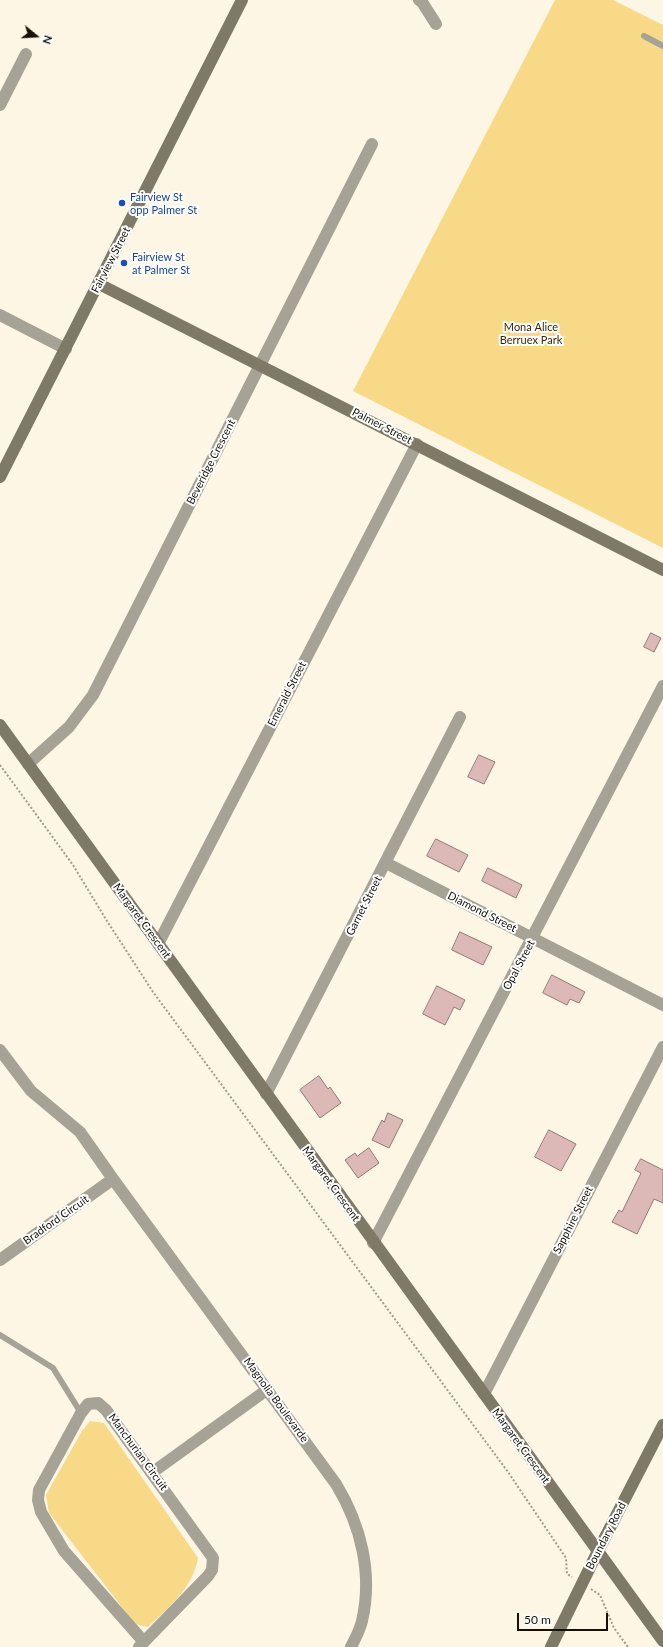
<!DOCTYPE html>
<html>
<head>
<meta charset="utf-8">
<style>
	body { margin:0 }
	#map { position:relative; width:663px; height:1647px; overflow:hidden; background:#fdf6e5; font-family:Lato,sans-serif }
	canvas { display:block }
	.north { position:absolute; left:16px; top:16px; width:40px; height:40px; -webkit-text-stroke:3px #fff; paint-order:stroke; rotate:108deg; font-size:11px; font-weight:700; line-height:16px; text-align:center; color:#151107 }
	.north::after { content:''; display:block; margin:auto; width:14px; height:18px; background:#151107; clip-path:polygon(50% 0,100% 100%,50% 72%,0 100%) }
	.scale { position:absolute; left:517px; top:1613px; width:91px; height:18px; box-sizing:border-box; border:2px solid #151107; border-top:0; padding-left:5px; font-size:12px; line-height:14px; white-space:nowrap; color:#151107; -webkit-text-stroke:3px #fff; paint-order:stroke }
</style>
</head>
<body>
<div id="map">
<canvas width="663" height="1647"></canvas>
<div class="north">N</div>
<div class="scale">50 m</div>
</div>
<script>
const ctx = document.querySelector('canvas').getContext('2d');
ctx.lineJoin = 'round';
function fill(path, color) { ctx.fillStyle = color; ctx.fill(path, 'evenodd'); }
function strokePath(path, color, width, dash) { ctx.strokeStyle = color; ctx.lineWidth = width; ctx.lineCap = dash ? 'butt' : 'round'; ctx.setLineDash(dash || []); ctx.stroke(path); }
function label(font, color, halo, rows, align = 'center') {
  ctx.font = font + ' Lato,sans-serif'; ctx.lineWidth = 4; ctx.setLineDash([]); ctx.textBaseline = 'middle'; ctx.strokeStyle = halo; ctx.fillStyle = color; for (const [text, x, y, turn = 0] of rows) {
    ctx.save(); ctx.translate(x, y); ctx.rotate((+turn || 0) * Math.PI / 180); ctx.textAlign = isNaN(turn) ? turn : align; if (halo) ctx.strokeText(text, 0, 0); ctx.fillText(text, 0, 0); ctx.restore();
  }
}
const green = new Path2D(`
	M 555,0 L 613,0 L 663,25 L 663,548 L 353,391 Z
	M 90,1421 L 104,1423 L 198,1558 C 192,1589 170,1606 148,1627 L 135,1624 L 49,1513 L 46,1495 L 82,1431 Z`);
const building = new Path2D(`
	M 651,633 L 661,638 L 654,652 L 644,647 Z
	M 479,755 L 495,762 L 484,784 L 468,777 Z
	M 436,839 L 468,855 L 459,872 L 427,856 Z
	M 488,868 L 522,885 L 516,898 L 482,881 Z
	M 460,932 L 492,947 L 483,965 L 452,950 Z
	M 552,975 L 585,992 L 579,1003 L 570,999 L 567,1005 L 543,993 Z
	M 437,986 L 465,1000 L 460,1010 L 454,1007 L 445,1025 L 423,1014 Z
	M 319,1076 L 328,1089 L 330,1087 L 341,1103 L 320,1118 L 300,1090 Z
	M 388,1113 L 403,1120 L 389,1148 L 372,1140 L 382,1120 L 384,1122 Z
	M 549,1130 L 576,1144 L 561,1171 L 535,1157 Z
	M 369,1148 L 379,1163 L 358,1178 L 345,1160 L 355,1153 L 357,1156 Z
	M 641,1159 L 663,1170 L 663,1203 L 654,1199 L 637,1234 L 612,1222 L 619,1210 L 622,1212 L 641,1173 L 635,1170 Z`);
const path = new Path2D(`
	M 0,765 L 73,865 L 107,921 L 153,992 L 508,1472 L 566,1558 L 567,1574 L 572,1577
	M 591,1589 L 600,1595 L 614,1628 L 628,1647`);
const lane = new Path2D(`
	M 644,36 L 663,46
	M 0,1335 L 53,1368 L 81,1413`);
const street = new Path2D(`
	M 419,0 L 422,2 L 436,24
	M 0,105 L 26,54
	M 0,315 L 66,349
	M 28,764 L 69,727 L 93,695 L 372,144
	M 386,863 L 663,1005
	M 158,944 L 417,444
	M 0,1050 L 31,1091 L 80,1132 L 113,1179 L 336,1484 C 361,1525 373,1574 362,1621 C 360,1630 355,1639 351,1647
	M 266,1094 L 460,717
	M 373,1243 L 663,686
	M 0,1260 L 113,1179
	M 484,1394 L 663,1047
	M 153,1472 L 268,1389
	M 139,1647 L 208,1576 L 212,1570 L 213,1558 L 106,1410 L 98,1403 L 88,1404 L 81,1413 L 39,1490 L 38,1500 L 41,1512 L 64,1551 L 144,1642`);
const secondary = new Path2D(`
	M 99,284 L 663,570
	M 0,477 L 242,0
	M 0,725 L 663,1641
	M 551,1647 L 598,1551 L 663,1425`);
const markers = [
	[122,203,4,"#1a4fb4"],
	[124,263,4,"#1a4fb4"]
];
const transitNames = [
	["Fairview St",130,197],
	["opp Palmer St",130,210],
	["Fairview St",132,257],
	["at Palmer St",132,270]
];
const streetNames = [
	["Fairview Street",111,260,-63],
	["Palmer Street",382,426,27],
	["Beveridge Crescent",211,462,-63],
	["Emerald Street",287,694,-63],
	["Garnet Street",364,906,-63],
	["Diamond Street",482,912,27],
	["Margaret Crescent",142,921,54],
	["Opal Street",519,965,-62],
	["Margaret Crescent",331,1184,54],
	["Bradford Circuit",56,1220,-35],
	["Sapphire Street",573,1220,-63],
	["Magnolia Boulevarde",276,1400,54],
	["Margaret Crescent",521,1446,54],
	["Manchurian Circuit",138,1452,54],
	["Boundary Road",606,1536,-63]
];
const parkNames = [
	["Mona Alice",531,327],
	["Berruex Park",531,340]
];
fill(green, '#f8d987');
fill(building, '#dcb9b7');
strokePath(building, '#977775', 1);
strokePath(path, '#a19b8d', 2, [2, 2]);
strokePath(lane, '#a6a296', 6);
strokePath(street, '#a6a296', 12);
strokePath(secondary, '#7f7a68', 12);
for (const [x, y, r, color] of markers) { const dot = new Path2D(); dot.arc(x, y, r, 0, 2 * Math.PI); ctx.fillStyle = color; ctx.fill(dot); strokePath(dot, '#fff', 1.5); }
label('11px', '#164399', '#fff', transitNames, 'left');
label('11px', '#151107', '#fff', streetNames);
label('11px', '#372a04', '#fff', parkNames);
</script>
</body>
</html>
